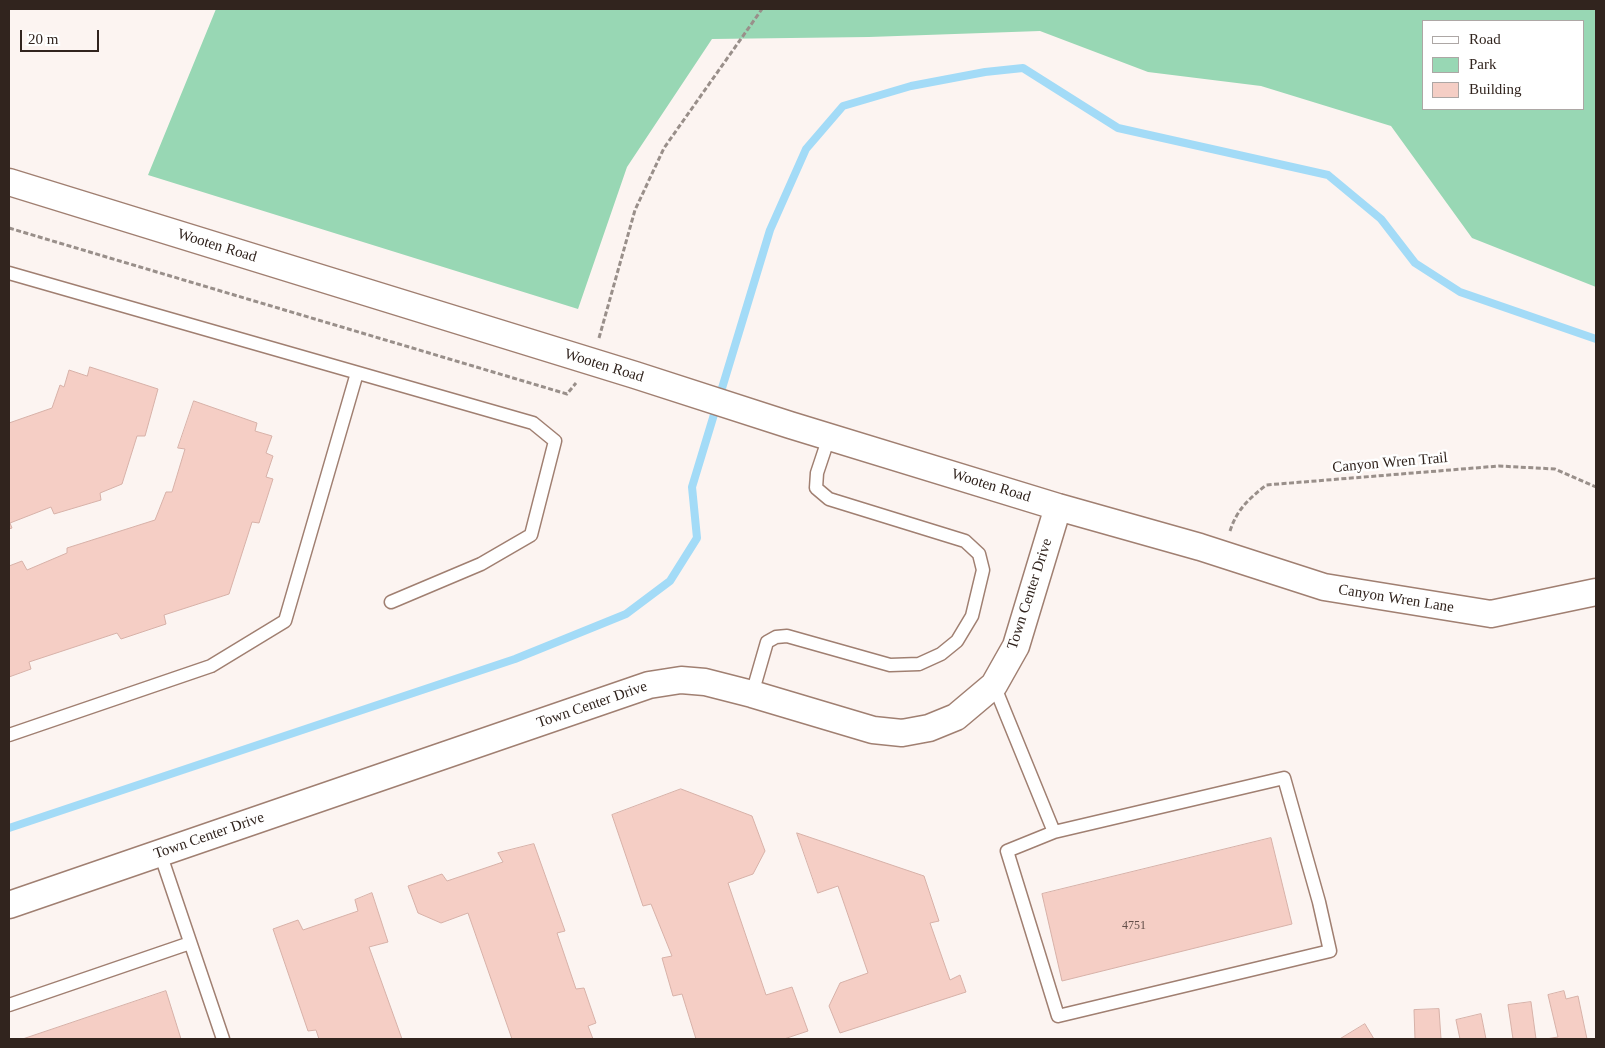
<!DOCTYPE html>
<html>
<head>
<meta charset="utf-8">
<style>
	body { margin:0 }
	#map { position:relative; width:1605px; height:1048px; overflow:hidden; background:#fcf4f1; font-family:Georgia,serif }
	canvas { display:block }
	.frame { position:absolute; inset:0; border:10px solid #31241e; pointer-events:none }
	.legend { position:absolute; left:1422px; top:20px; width:162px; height:90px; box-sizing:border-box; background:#fff; border:1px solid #ada7a5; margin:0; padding:6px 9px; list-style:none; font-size:15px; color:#31241e }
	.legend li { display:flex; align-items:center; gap:10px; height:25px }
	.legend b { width:25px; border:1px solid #ada7a5 }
	.scale { position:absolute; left:20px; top:30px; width:79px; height:22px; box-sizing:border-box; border:2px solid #31241e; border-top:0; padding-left:6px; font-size:15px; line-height:18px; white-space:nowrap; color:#31241e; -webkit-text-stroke:4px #fff; paint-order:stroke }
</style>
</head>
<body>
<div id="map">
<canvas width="1605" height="1048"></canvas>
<div class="frame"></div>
<ul class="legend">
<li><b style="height:6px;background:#fff"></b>Road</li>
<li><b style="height:14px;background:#98d7b4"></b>Park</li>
<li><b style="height:14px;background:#f5cec5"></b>Building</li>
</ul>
<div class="scale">20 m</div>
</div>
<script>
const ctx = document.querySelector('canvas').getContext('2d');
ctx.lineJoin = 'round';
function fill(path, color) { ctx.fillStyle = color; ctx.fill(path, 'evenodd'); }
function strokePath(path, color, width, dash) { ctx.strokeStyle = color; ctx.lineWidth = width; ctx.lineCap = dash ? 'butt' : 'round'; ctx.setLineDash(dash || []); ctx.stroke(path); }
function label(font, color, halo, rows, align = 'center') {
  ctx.font = font + ' Georgia,serif'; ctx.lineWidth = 5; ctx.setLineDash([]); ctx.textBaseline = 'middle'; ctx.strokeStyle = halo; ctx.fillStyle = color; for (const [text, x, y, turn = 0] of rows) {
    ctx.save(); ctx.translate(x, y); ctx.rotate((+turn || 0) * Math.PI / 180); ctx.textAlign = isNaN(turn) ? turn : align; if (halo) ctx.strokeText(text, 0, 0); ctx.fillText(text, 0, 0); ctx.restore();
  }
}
const green = new Path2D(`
	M 216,9 L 1596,9 L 1596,287 L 1472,238 L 1391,126 L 1261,86 L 1148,72 L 1040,31 L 869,37 L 712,39 L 627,167 L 578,309 L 148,175 ZM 1424,21 L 1584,21 L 1584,109 L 1424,109 Z`);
const stream = new Path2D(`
	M 9,828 L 515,659 L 626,614 L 670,581 L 697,538 L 692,487 L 770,230 L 806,149 L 843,106 L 911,86 L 985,72 L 1023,68 L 1118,128 L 1328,175 L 1381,219 L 1415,263 L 1460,292 L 1596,339`);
const building = new Path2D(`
	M 90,367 L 158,389 L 145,436 L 137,436 L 122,484 L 100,493 L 101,500 L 54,514 L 51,507 L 10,523 L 12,528 L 9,529 L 9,423 L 52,408 L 60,385 L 64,387 L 69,370 L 87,376 Z
	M 194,401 L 257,423 L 255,431 L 272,436 L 266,453 L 273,456 L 266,477 L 273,479 L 259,523 L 252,522 L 229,594 L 164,615 L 166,624 L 121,639 L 117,633 L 29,662 L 31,669 L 9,677 L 9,566 L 22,561 L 27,570 L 67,553 L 67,548 L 155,520 L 166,492 L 172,492 L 185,449 L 178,448 Z
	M 681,789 L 752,816 L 765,851 L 753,874 L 728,883 L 766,995 L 792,987 L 808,1031 L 784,1039 L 696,1039 L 682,994 L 673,996 L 662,958 L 672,956 L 651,904 L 643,906 L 612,815 Z
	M 797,833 L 924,876 L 939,921 L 930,923 L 950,980 L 960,975 L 966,992 L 840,1033 L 829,1006 L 840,983 L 868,973 L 838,886 L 818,893 Z
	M 1271,838 L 1292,924 L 1062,981 L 1042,894 Z
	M 534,844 L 565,931 L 557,933 L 576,989 L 584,988 L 596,1023 L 588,1026 L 593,1039 L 512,1039 L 468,913 L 441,923 L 418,913 L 408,886 L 442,874 L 447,881 L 503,862 L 498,853 Z
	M 372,893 L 388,942 L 369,947 L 402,1039 L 319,1039 L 316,1030 L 308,1031 L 273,929 L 298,920 L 303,930 L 358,911 L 355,900 Z
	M 166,991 L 181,1039 L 23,1039 Z
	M 1564,991 L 1566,999 L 1578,996 L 1587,1039 L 1546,1039 L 1558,1037 L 1548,995 Z
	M 1531,1002 L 1536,1039 L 1513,1039 L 1508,1005 Z
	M 1439,1009 L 1441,1039 L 1415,1039 L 1414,1010 Z
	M 1481,1014 L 1486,1039 L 1460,1039 L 1456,1020 Z
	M 1365,1024 L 1374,1039 L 1340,1039 Z`);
const path = new Path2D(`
	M 9,228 L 567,394 L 576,383
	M 599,338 L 635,210 L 664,148 L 762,9
	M 1230,531 C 1237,509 1249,499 1266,485 L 1499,466 L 1555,469 L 1596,487`);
const lane = new Path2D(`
	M 9,273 L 533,423 L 555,441 L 531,535 L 481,564 L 391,602
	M 994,685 L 1054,832 L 1284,778 L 1319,902 L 1330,951 L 1058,1016 L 1007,851 L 1054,832
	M 752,694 L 767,642 L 776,637 L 787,636 L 890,665 L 919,664 L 941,654 L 957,641 L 972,616 L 983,570 L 979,554 L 965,541 L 829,499 L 816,488 L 817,473 L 829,437
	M 9,735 L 211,666 L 285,621 L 357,373
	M 160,853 L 223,1039
	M 9,1005 L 190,943`);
const street = new Path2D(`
	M 9,182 L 635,375 L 790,425 L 1058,507 L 1200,547 L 1324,587 L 1491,614 L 1596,592
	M 9,905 L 649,685 L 681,680 L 705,682 L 752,694 L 873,730 L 902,733 L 929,728 L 956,717 L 994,685 L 1016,646 L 1058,507`);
const numberNames = [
	["4751",1134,926]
];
const streetNames = [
	["Wooten Road",217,246,17],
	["Wooten Road",604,366,17],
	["Canyon Wren Trail",1390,463,-5],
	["Wooten Road",991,486,17],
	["Town Center Drive",1030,594,-72],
	["Canyon Wren Lane",1396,599,9],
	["Town Center Drive",592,705,-19],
	["Town Center Drive",209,836,-19]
];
fill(green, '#98d7b4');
strokePath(stream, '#a3dbf7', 8);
fill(building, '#f5cec5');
strokePath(building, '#d7b1a8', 1);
strokePath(lane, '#a07f71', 15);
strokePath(street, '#a07f71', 29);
strokePath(path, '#998f8a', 3, [5, 2.5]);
strokePath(lane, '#fff', 12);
strokePath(street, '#fff', 26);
label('12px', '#624e48', null, numberNames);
label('15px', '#31241e', '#fff', streetNames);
</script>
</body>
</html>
